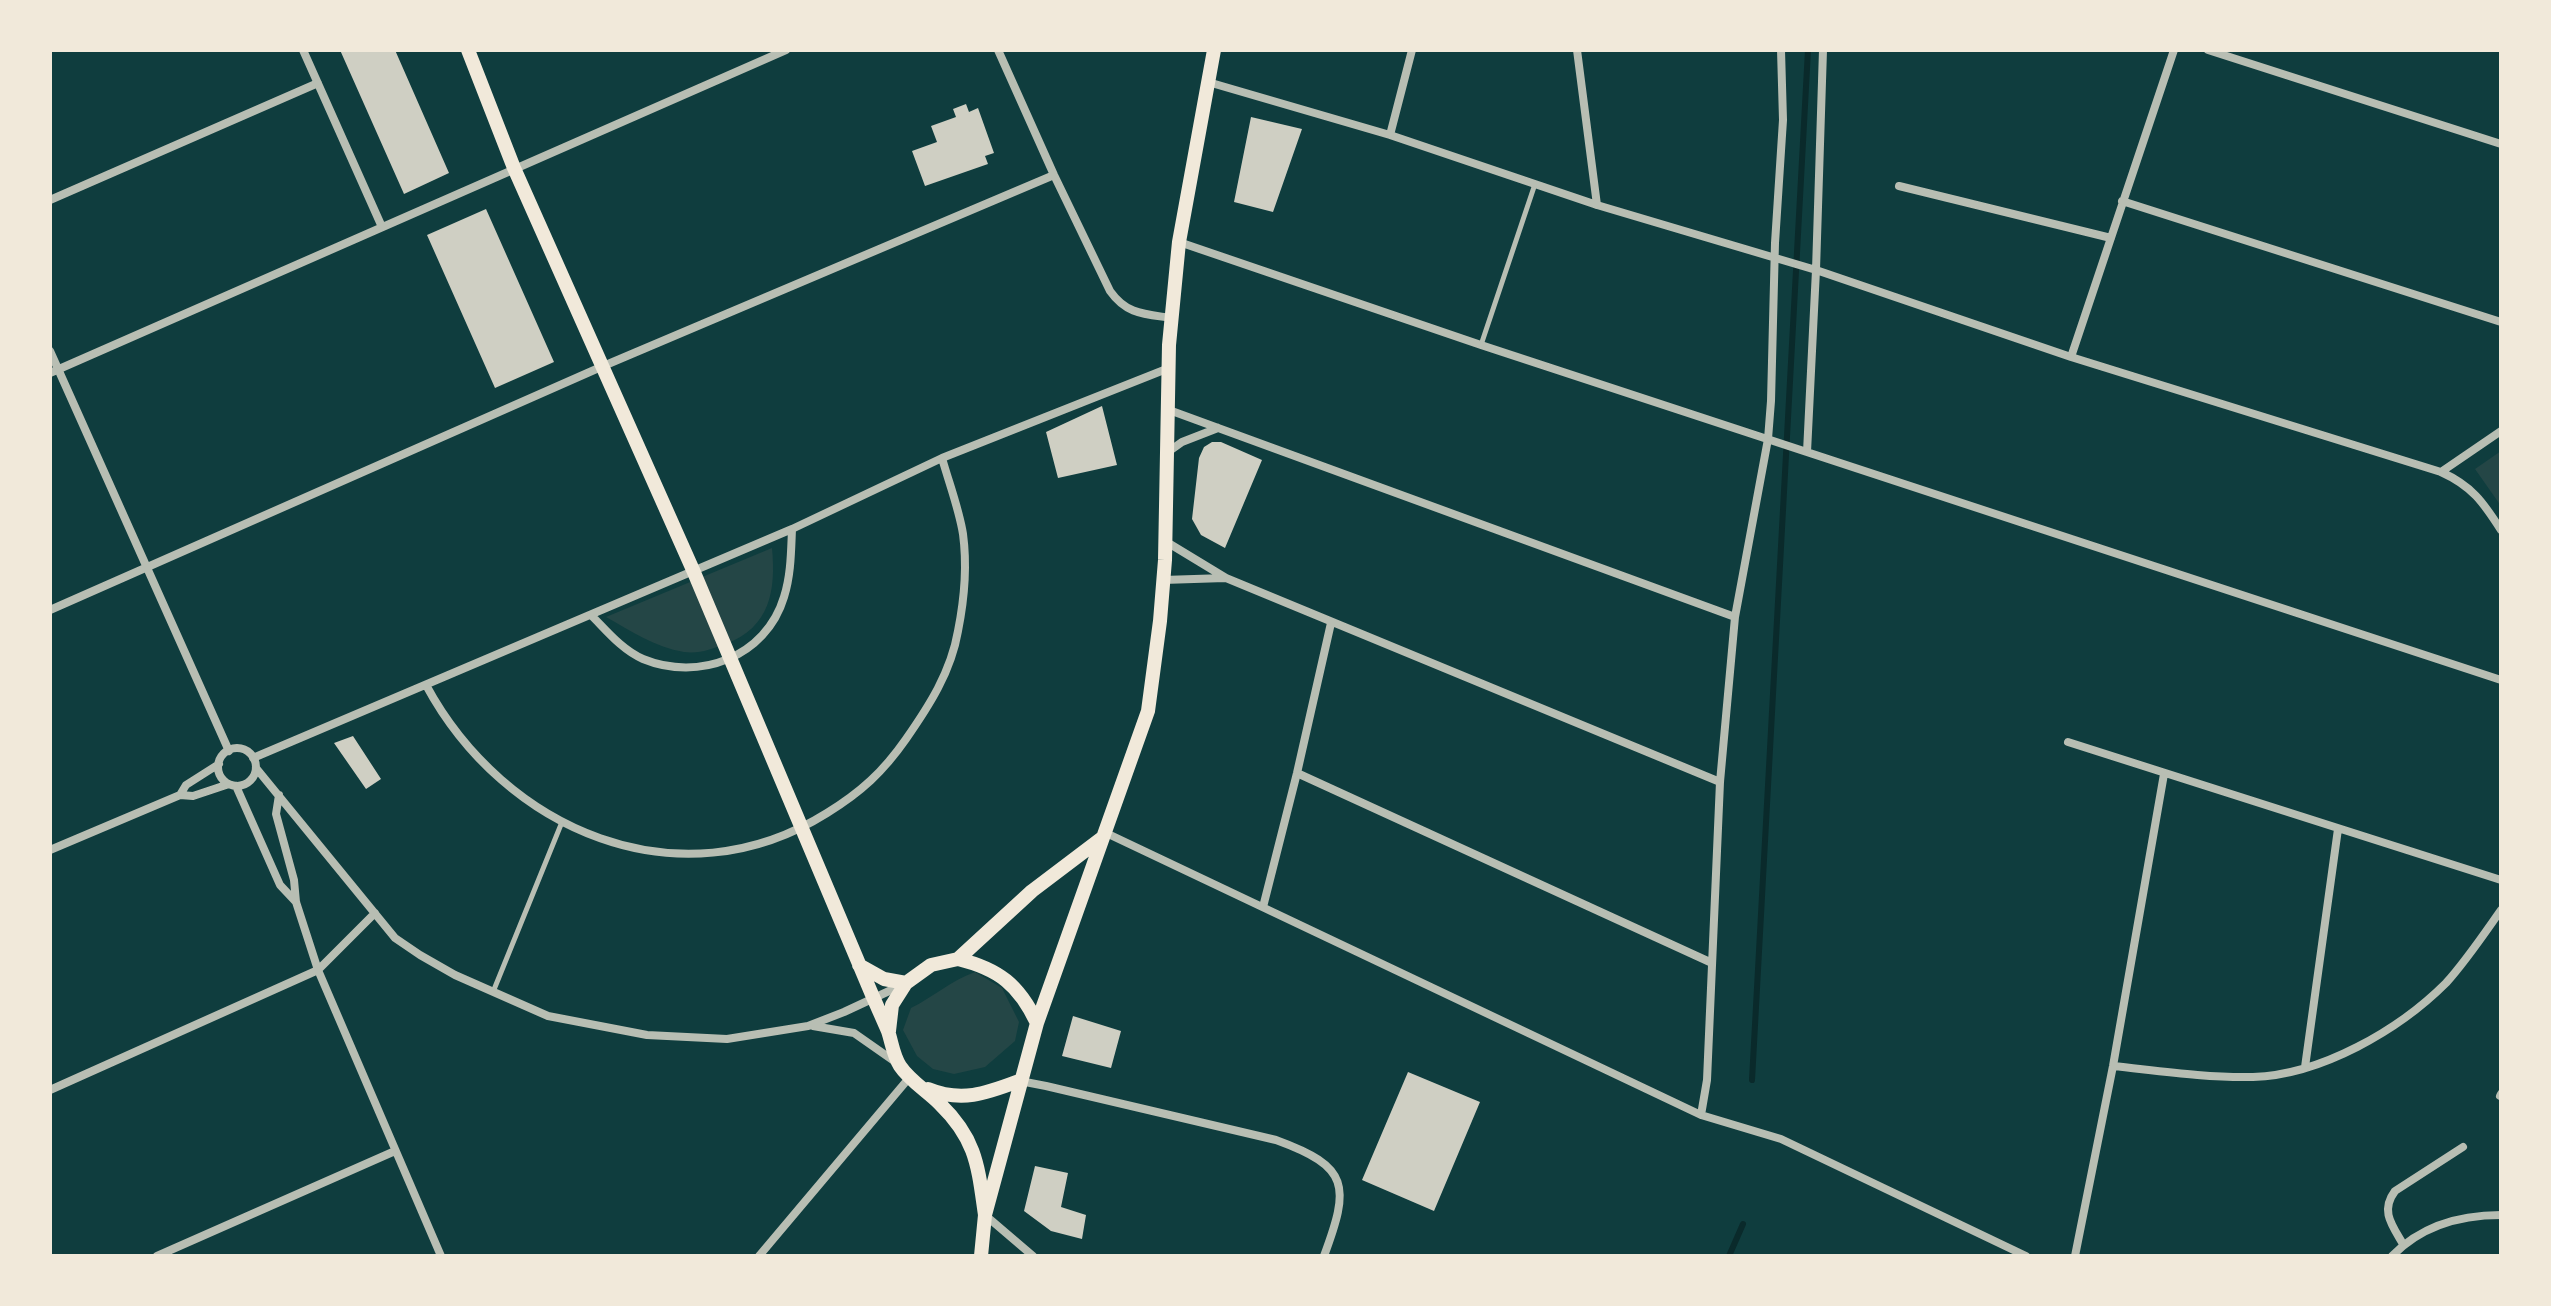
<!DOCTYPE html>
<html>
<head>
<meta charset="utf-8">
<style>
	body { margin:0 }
	#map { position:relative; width:2551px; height:1306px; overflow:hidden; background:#0f3d3e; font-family:Ubuntu,sans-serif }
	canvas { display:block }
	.frame { position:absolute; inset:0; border:52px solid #f1e9da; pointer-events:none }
</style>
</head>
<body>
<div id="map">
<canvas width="2551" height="1306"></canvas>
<div class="frame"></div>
</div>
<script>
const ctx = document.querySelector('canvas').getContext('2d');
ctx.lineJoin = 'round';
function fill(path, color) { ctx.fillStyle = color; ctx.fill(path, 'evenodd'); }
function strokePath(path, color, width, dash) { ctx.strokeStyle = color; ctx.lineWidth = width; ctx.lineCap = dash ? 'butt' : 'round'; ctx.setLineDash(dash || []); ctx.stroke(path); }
const green = new Path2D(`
	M 2501,451 L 2501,506 L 2475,469 Z
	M 772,548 C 776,591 770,627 726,644 C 711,649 700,654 684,652 C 655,647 631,631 606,617 Z
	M 975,972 L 1002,988 L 1019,1022 L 1015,1041 L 985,1067 L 954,1074 L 933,1069 L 917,1056 L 903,1030 L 911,1008 C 935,996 950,981 975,972 Z`);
const stream = new Path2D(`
	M 1752,1080 L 1808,50
	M 1729,1256 L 1743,1224`);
const building = new Path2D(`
	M 340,50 L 395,50 L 449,173 L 404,194 Z
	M 966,104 L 969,112 L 978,108 L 994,153 L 985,156 L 988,164 L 925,186 L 912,151 L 937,142 L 931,126 L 956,117 L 953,109 Z
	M 1251,117 L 1302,129 L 1273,212 L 1234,202 Z
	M 486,209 L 554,362 L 495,388 L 427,235 Z
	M 1102,406 L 1117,465 L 1058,478 L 1046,432 Z
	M 1212,442 L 1221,442 L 1262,460 L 1225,548 L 1201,535 L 1192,519 L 1199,458 L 1204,447 Z
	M 353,736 L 381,779 L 366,789 L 334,743 Z
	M 1073,1016 L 1121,1031 L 1111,1068 L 1062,1056 Z
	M 1408,1072 L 1480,1102 L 1434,1211 L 1362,1180 Z
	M 1035,1166 L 1068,1173 L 1061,1207 L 1086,1215 L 1082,1239 L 1051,1231 L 1024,1211 Z`);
const service = new Path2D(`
	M 1481,345 L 1535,184
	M 493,992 L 562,822`);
const minor = new Path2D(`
	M 303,50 L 382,227
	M 998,50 L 1054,175 L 1110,291 C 1127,315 1145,314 1172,318
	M 1577,50 L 1597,205
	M 2208,50 L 2501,144
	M 1208,82 L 1390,135 L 1597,205 L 1816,270 L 2071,357 L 2441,472 C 2472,486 2483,502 2501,530
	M 1390,135 L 1412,50
	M 1899,186 L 2111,238
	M 50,200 L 318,83
	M 2122,201 L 2501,322
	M 1179,242 L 1481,345 L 2501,680
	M 50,351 L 229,751
	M 2071,357 L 2174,50
	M 50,373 L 786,50
	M 1169,410 L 1735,617
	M 1168,452 L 1182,442 L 1218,428
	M 1807,452 L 1816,270 L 1823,50
	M 2441,472 L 2501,431
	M 1165,541 L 1226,578 L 1720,782
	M 1163,580 L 1225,578
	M 50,610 L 601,367 L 1054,175
	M 591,615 C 606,630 622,650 643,659 C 699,682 766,657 784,597 C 791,575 791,552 792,529
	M 426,685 C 504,830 679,906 827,813 C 861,792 883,772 906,739 C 929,706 951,672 958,631 C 964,601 967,564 963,534 C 959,509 949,483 942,458
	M 2068,742 L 2501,880
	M218 767a19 19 0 1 1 38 0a19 19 0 1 1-38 0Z
	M 253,758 L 792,529 L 942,458 L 1169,368
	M 256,768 L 395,938 L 420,955 L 455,975 L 548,1016 L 647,1035 L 727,1039 L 808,1026 L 844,1012 L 902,985
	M 1297,773 L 1712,963
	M 236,786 L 280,885 L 296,902
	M 180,795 L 186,785 L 219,764
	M 279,795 L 276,814 L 294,880 L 296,902 L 318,970 L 441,1256
	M 1104,832 L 1701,1115 L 1781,1139 L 2026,1256
	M 50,850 L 180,795 L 193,796 L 229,784
	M 1263,907 L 1297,773 L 1331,623
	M 813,1026 L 854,1033 L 894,1061
	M 2113,1066 C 2160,1071 2206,1078 2253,1077 C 2321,1075 2399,1030 2446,983 C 2466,961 2484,934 2501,910
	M 2305,1067 L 2338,829
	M 1020,1081 L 1046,1086 L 1276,1140 C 1350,1167 1350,1186 1324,1256
	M 50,1090 L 318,970 L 375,913
	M 2500,1096 L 2501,1094
	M 1701,1115 L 1707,1080 L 1720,782 L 1735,617 L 1768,439 L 1771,401 L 1775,243 L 1783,120 L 1781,50
	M 985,1215 L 1033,1256
	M 2403,1244 C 2392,1225 2380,1211 2395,1191 L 2463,1147
	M 157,1256 L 395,1151
	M 759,1256 L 909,1078
	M 2075,1256 L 2113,1066 L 2164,774
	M 2392,1256 C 2421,1226 2460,1215 2501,1215`);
const secondary = new Path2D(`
	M 468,50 L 514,168 L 693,570 L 873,997 C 878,1008 883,1020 888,1031 C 892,1043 893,1055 900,1066 C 910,1081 927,1091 940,1104 C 977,1140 978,1167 985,1215
	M 958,959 C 999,969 1019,985 1037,1023
	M 859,965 L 884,979 L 906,983
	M 889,1031 L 892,1005 L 906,983 L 931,965 L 958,959 L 1032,891 L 1102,838
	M 928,1089 C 962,1103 987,1093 1019,1081
	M 981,1256 L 985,1215 L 1037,1023 L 1148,711 L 1160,621 L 1165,560 L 1169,345 L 1179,242 L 1214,50`);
fill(green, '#244646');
strokePath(stream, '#0a2a2b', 6);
fill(building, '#cfcfc3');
strokePath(service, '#b8beb3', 5);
strokePath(minor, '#b8beb3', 8);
strokePath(secondary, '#f1e9da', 14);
</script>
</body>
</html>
